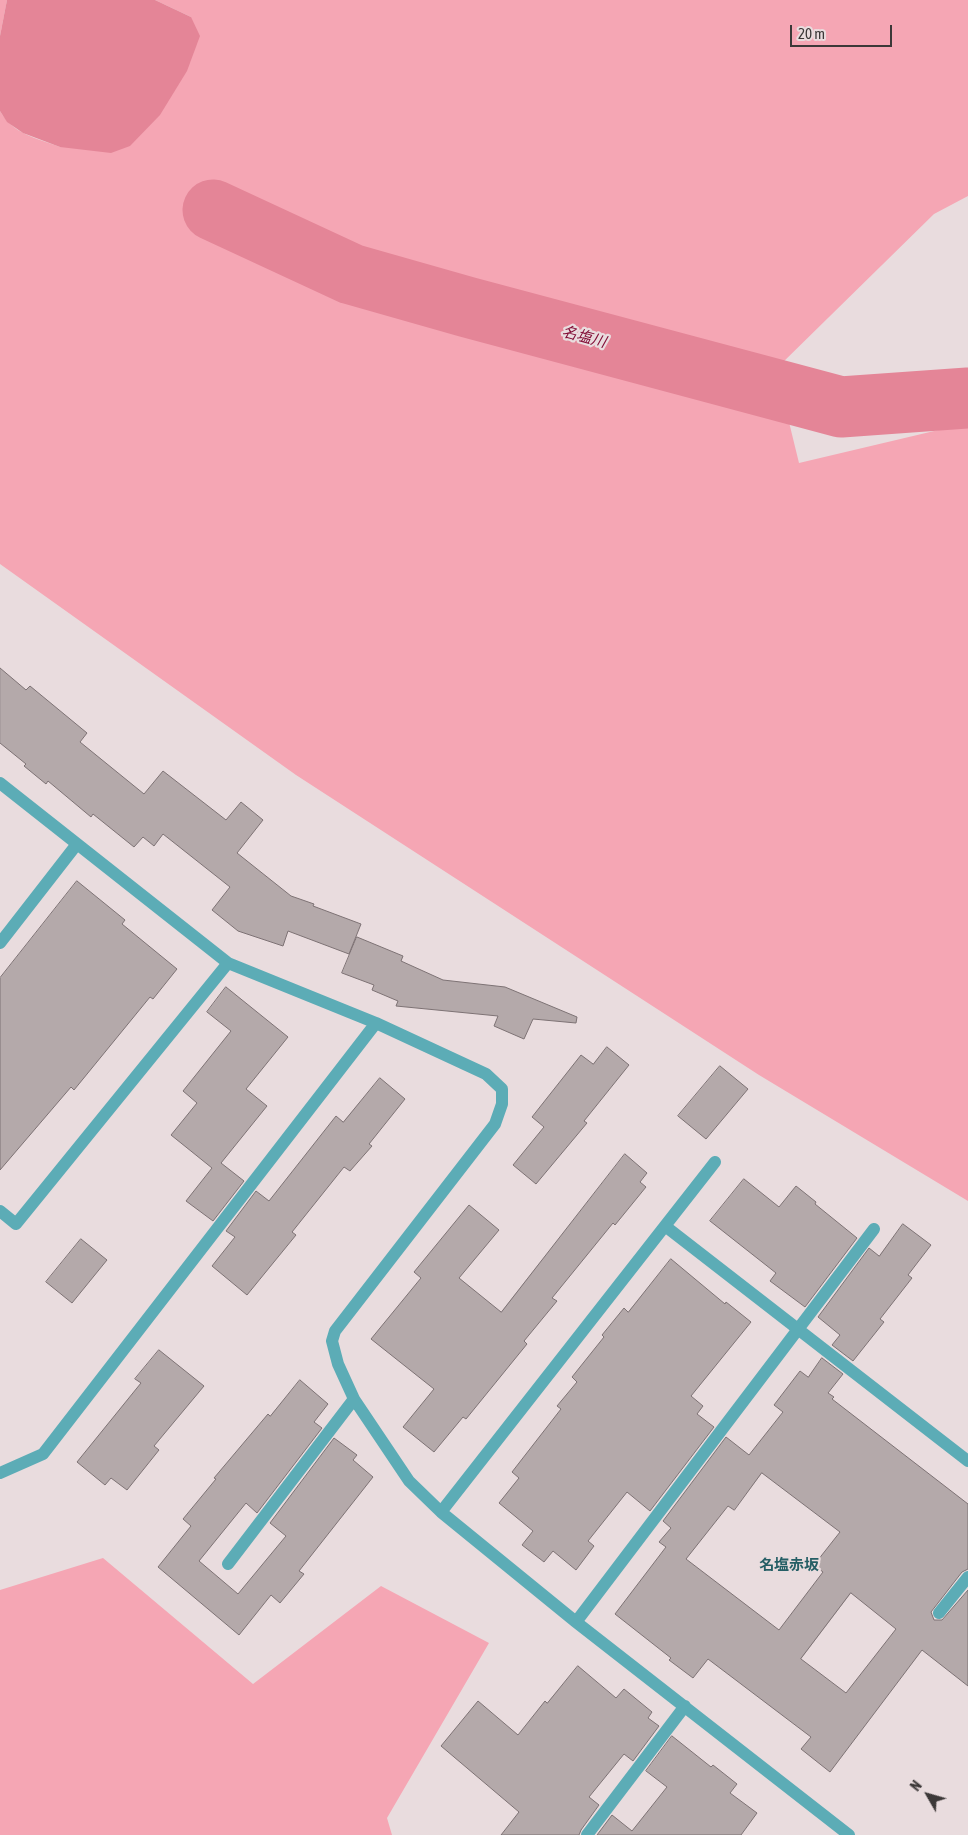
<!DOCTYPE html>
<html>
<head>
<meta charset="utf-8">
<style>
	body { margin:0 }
	#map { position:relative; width:968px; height:1835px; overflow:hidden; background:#e9dcde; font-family:"Asap Condensed",sans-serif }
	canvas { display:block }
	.north { position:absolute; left:903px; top:1770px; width:50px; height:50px; -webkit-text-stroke:4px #e9dcde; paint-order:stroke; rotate:308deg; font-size:14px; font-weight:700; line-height:20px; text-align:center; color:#3c3838 }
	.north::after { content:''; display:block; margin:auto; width:18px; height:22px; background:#3c3838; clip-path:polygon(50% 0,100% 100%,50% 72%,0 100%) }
	.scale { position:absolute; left:790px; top:25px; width:102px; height:22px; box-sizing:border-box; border:2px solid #3c3838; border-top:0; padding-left:6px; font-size:15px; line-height:18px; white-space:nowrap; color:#3c3838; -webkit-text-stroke:4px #e9dcde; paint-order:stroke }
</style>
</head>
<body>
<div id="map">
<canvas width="968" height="1835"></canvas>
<div class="north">N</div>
<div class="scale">20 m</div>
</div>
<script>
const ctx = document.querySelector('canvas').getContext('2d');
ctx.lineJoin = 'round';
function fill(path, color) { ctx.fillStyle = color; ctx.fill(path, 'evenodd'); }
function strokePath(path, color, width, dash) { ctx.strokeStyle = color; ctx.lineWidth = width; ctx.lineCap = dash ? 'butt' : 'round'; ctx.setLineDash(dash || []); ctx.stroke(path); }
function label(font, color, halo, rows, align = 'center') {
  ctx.font = font + ' "Asap Condensed","Noto Sans JP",sans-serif'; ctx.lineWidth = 4.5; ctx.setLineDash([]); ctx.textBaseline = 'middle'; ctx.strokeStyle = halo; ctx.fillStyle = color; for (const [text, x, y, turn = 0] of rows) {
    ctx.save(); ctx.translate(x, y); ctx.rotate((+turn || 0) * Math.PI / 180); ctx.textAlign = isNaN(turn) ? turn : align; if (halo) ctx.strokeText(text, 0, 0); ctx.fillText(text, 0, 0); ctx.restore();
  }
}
const green = new Path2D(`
	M 0,0 L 7,0 L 0,36 Z
	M 155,0 L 968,0 L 968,196 L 934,214 L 776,369 L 799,463 L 968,423 L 968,1201 L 759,1075 L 296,775 L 0,564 L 0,111 C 13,134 36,138 60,147 L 191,17 Z
	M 103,1558 L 253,1684 L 381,1586 L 489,1643 L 387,1818 L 392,1835 L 0,1835 L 0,1590 Z`);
const water = new Path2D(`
	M 7,0 L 155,0 L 191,17 L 200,36 L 187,71 L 160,115 L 130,146 L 111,153 L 60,147 L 23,133 L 7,122 L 0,111 L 0,36 Z`);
const river = new Path2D(`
	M 213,210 L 351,274 L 467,307 L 841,407 L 968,398`);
const building = new Path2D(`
	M 0,668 L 26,690 L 30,686 L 87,733 L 80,742 L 144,794 L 163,771 L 226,820 L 241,802 L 263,820 L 237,853 L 291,896 L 314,904 L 313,906 L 361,924 L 349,954 L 288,931 L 283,946 L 238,931 L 212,910 L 230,887 L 163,834 L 154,846 L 143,837 L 134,847 L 93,814 L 91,817 L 48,781 L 46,784 L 24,766 L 26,764 L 0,743 Z
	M 77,881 L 125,920 L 122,924 L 177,969 L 153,999 L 150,997 L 74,1090 L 71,1087 L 0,1170 L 0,978 Z
	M 357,937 L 403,956 L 401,961 L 443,980 L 505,987 L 577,1017 L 576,1023 L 533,1019 L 524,1039 L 494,1026 L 498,1016 L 396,1006 L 398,1001 L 372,990 L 374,985 L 342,973 Z
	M 226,987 L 288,1037 L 246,1089 L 267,1106 L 221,1163 L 244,1181 L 213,1221 L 186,1201 L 212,1168 L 171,1135 L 197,1103 L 183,1091 L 231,1031 L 207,1012 Z
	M 607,1047 L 629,1065 L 584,1121 L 587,1123 L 536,1184 L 513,1165 L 544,1127 L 532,1117 L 581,1055 L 593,1064 Z
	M 720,1066 L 748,1089 L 706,1139 L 678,1116 Z
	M 380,1078 L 405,1099 L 369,1144 L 372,1146 L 350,1171 L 344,1167 L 292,1232 L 296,1235 L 247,1295 L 212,1266 L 235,1237 L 226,1231 L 256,1191 L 269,1201 L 336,1116 L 343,1122 Z
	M 625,1154 L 647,1173 L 640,1182 L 646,1187 L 615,1225 L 613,1223 L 552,1298 L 557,1301 L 524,1341 L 527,1344 L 466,1419 L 463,1417 L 434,1452 L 403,1427 L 434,1389 L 371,1339 L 421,1278 L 414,1272 L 469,1205 L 499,1230 L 459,1278 L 501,1312 Z
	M 744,1179 L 779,1207 L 796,1186 L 816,1202 L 815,1204 L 857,1238 L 805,1307 L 770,1281 L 776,1273 L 710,1221 Z
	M 903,1224 L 931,1245 L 908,1275 L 912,1278 L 880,1319 L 884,1322 L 853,1361 L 832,1345 L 840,1335 L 818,1317 L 869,1248 L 879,1256 Z
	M 81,1239 L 107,1260 L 72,1303 L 46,1282 Z
	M 671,1259 L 725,1304 L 726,1302 L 751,1322 L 691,1396 L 703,1406 L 697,1414 L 714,1427 L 650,1511 L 627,1492 L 588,1541 L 594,1546 L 576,1570 L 553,1551 L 544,1562 L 522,1545 L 533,1531 L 499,1503 L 519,1478 L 512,1472 L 561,1409 L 557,1406 L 577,1382 L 572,1377 L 604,1337 L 602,1335 L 624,1308 L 628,1312 Z
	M 159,1350 L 204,1386 L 154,1446 L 159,1450 L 127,1490 L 111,1478 L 105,1485 L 77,1462 L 141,1383 L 135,1379 Z
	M 822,1358 L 843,1374 L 828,1393 L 834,1397 L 832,1399 L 968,1504 L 968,1569 L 962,1572 L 931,1612 L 934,1620 L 942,1620 L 968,1590 L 968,1686 L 922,1650 L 830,1772 L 801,1749 L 811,1737 L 708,1659 L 693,1678 L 669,1660 L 671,1658 L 615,1614 L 666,1547 L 659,1542 L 671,1528 L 663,1521 L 726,1437 L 749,1455 L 783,1412 L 774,1405 L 800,1371 L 808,1377 ZM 762,1473 L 840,1532 L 814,1565 L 823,1572 L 779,1630 L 686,1559 L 728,1506 L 734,1510 ZM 851,1593 L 896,1629 L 846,1693 L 801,1659 Z
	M 300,1380 L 328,1404 L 314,1422 L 322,1428 L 257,1513 L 246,1503 L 199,1561 L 238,1594 L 286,1536 L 270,1523 L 334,1438 L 357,1455 L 353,1460 L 373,1477 L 299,1571 L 304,1574 L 280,1603 L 271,1595 L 239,1635 L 158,1567 L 191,1526 L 183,1519 L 216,1479 L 214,1478 L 268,1414 L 270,1416 Z
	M 578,1666 L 616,1698 L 624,1689 L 652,1712 L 648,1718 L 659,1726 L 633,1761 L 624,1754 L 589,1797 L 599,1805 L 581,1830 L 579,1835 L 501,1835 L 519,1812 L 441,1746 L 478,1701 L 518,1735 L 545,1701 L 547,1703 Z
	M 672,1736 L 711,1767 L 713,1765 L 737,1784 L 730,1793 L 757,1813 L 741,1835 L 597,1835 L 612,1815 L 632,1831 L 667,1787 L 646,1771 Z`);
const street = new Path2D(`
	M 0,783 L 228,963 L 376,1023 L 486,1074 L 502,1089 L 502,1104 L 495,1124 L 335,1331 L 332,1341 L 338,1364 L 354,1399 L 409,1481 L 441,1512 L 576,1622 L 849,1835
	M 0,943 L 77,844
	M 0,1211 L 16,1224 L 228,963
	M 665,1226 L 968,1461
	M 0,1473 L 43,1454 L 376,1023
	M 441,1512 L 715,1162
	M 228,1564 L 354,1399
	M 939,1613 L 968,1577
	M 576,1622 L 874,1229
	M 587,1835 L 685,1706`);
const waterNames = [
	["名塩川",584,337,15]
];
const neighbourhoodNames = [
	["名塩赤坂",789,1565]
];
fill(green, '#f5a6b4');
fill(water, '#e48597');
strokePath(river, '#e48597', 61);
fill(building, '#b4a9aa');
strokePath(building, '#7d7274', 1);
strokePath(street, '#5cacb6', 12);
label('italic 15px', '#820e37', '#e9dcde', waterNames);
label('bold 15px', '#255e65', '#e9dcde', neighbourhoodNames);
</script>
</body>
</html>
